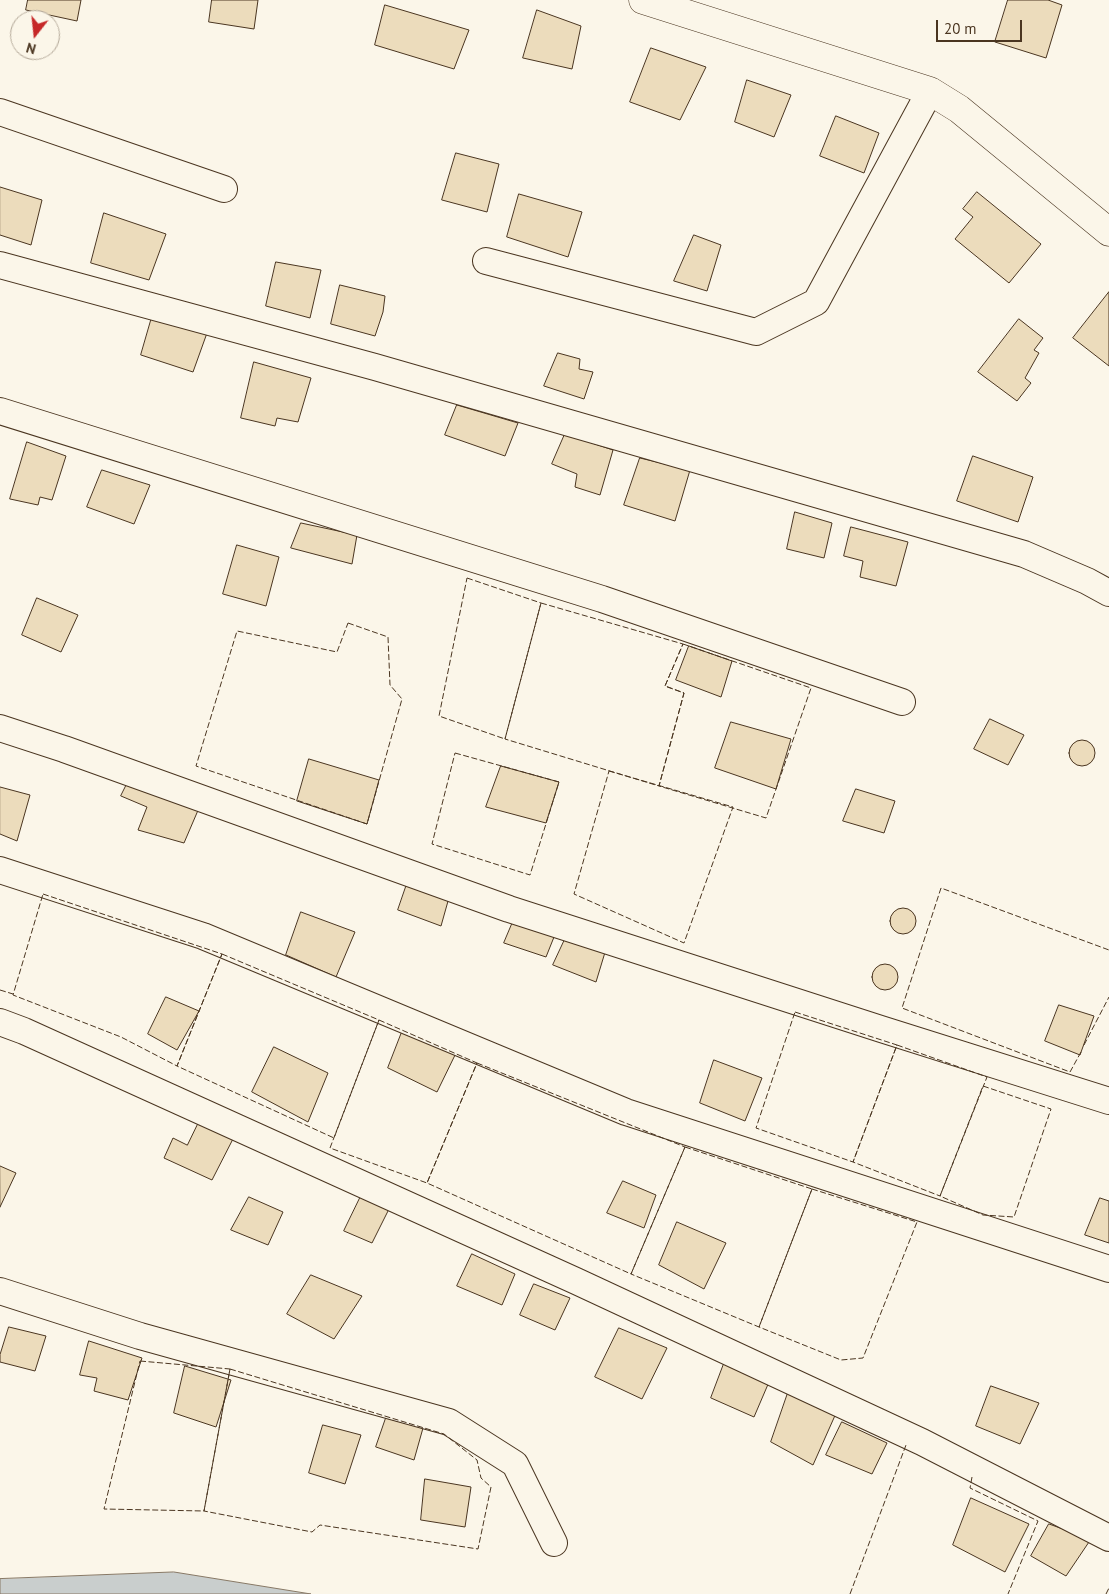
<!DOCTYPE html>
<html>
<head>
<meta charset="utf-8">
<style>
	body { margin:0 }
	#map { position:relative; width:1109px; height:1594px; overflow:hidden; background:#fbf6e9; font-family:"PT Sans",sans-serif }
	canvas { display:block }
	.north { position:absolute; left:10px; top:10px; width:50px; height:50px; box-sizing:border-box; background:#fbf6e9; border:1px solid #b4a999; border-radius:50%; rotate:196deg; font-size:14px; font-weight:700; line-height:20px; text-align:center; color:#4a3520 }
	.north::after { content:''; display:block; margin:auto; width:18px; height:22px; background:#c62828; clip-path:polygon(50% 0,100% 100%,50% 72%,0 100%) }
	.scale { position:absolute; left:936px; top:20px; width:86px; height:22px; box-sizing:border-box; border:2px solid #4a3520; border-top:0; padding-left:6px; font-size:15px; line-height:18px; white-space:nowrap; color:#4a3520; -webkit-text-stroke:4px #fbf6e9; paint-order:stroke }
</style>
</head>
<body>
<div id="map">
<canvas width="1109" height="1594"></canvas>
<div class="north">N</div>
<div class="scale">20 m</div>
</div>
<script>
const ctx = document.querySelector('canvas').getContext('2d');
ctx.lineJoin = 'round';
function fill(path, color) { ctx.fillStyle = color; ctx.fill(path, 'evenodd'); }
function strokePath(path, color, width, dash) { ctx.strokeStyle = color; ctx.lineWidth = width; ctx.lineCap = dash ? 'butt' : 'round'; ctx.setLineDash(dash || []); ctx.stroke(path); }
const water = new Path2D(`
	M 174,1572 L 311,1594 L 0,1594 L 0,1579 Z`);
const building = new Path2D(`
	M 28,0 L 81,0 L 77,21 L 26,10 Z
	M 212,0 L 258,0 L 254,29 L 209,22 Z
	M 1008,0 L 1048,0 L 1062,5 L 1046,58 L 995,42 Z
	M 385,5 L 469,30 L 454,69 L 375,45 Z
	M 537,10 L 581,26 L 572,69 L 523,58 Z
	M 651,48 L 706,67 L 680,120 L 630,102 Z
	M 747,80 L 791,95 L 774,137 L 735,122 Z
	M 836,116 L 879,133 L 864,173 L 820,156 Z
	M 456,153 L 499,164 L 487,212 L 442,200 Z
	M 0,187 L 42,200 L 31,245 L 0,235 Z
	M 977,192 L 1041,244 L 1009,283 L 955,239 L 973,217 L 963,209 Z
	M 519,194 L 582,212 L 568,257 L 507,237 Z
	M 104,213 L 166,234 L 149,280 L 91,263 Z
	M 694,235 L 721,245 L 707,291 L 674,281 Z
	M 276,262 L 321,270 L 310,318 L 266,306 Z
	M 340,285 L 385,296 L 383,312 L 375,336 L 331,324 Z
	M 1109,292 L 1109,366 L 1073,338 Z
	M 152,317 L 207,333 L 193,372 L 141,355 Z
	M 1019,319 L 1043,338 L 1034,350 L 1039,353 L 1025,378 L 1031,383 L 1017,401 L 978,372 Z
	M 558,353 L 580,359 L 579,369 L 593,372 L 584,399 L 544,386 Z
	M 254,362 L 311,378 L 298,422 L 277,418 L 275,426 L 241,418 Z
	M 457,405 L 518,423 L 505,456 L 445,435 Z
	M 565,434 L 613,450 L 600,495 L 575,487 L 577,474 L 552,464 Z
	M 27,442 L 66,456 L 52,500 L 40,497 L 38,505 L 10,499 Z
	M 973,456 L 1033,477 L 1018,522 L 957,501 Z
	M 640,458 L 690,470 L 675,521 L 624,505 Z
	M 102,470 L 150,485 L 134,524 L 87,507 Z
	M 795,512 L 832,523 L 824,558 L 787,549 Z
	M 301,523 L 357,535 L 352,564 L 291,548 Z
	M 851,527 L 908,542 L 896,586 L 860,577 L 863,561 L 844,556 Z
	M 237,545 L 279,557 L 266,606 L 223,594 Z
	M 37,598 L 78,615 L 61,652 L 22,635 Z
	M 689,646 L 732,661 L 721,697 L 676,680 Z
	M 990,719 L 1024,735 L 1008,765 L 974,749 Z
	M 731,722 L 791,739 L 776,789 L 715,768 Z
	M1069 753a13 13 0 1 1 26 0a13 13 0 1 1-26 0Z
	M 309,759 L 379,780 L 367,824 L 297,801 Z
	M 501,766 L 559,782 L 546,823 L 486,807 Z
	M 129,780 L 199,808 L 184,843 L 138,830 L 147,807 L 121,796 Z
	M 0,787 L 30,795 L 17,841 L 0,834 Z
	M 856,789 L 895,801 L 884,833 L 843,821 Z
	M 408,881 L 450,894 L 441,926 L 398,910 Z
	M890 921a13 13 0 1 1 26 0a13 13 0 1 1-26 0Z
	M 301,912 L 355,932 L 336,977 L 286,955 Z
	M 515,917 L 556,932 L 546,957 L 504,943 Z
	M 567,935 L 606,949 L 596,982 L 553,965 Z
	M872 977a13 13 0 1 1 26 0a13 13 0 1 1-26 0Z
	M 166,997 L 199,1011 L 177,1050 L 148,1034 Z
	M 1059,1005 L 1094,1016 L 1080,1055 L 1045,1041 Z
	M 402,1032 L 457,1051 L 437,1092 L 388,1068 Z
	M 274,1047 L 328,1073 L 308,1122 L 252,1092 Z
	M 714,1060 L 762,1078 L 745,1121 L 700,1103 Z
	M 200,1120 L 235,1135 L 212,1180 L 164,1158 L 173,1138 L 187,1145 Z
	M 0,1166 L 16,1173 L 0,1207 Z
	M 623,1181 L 656,1195 L 644,1228 L 607,1213 Z
	M 361,1196 L 389,1209 L 372,1243 L 344,1231 Z
	M 249,1197 L 283,1212 L 268,1245 L 231,1230 Z
	M 1100,1198 L 1109,1201 L 1109,1243 L 1085,1235 Z
	M 677,1222 L 726,1243 L 704,1289 L 659,1265 Z
	M 472,1254 L 515,1274 L 502,1305 L 457,1286 Z
	M 311,1275 L 362,1296 L 334,1339 L 287,1314 Z
	M 534,1284 L 570,1298 L 555,1330 L 520,1315 Z
	M 9,1327 L 46,1336 L 35,1371 L 0,1362 L 0,1355 Z
	M 619,1328 L 667,1348 L 642,1399 L 595,1377 Z
	M 89,1341 L 142,1358 L 128,1400 L 94,1391 L 97,1378 L 80,1375 Z
	M 725,1361 L 769,1382 L 754,1417 L 711,1398 Z
	M 185,1366 L 231,1380 L 216,1427 L 174,1413 Z
	M 991,1386 L 1039,1403 L 1020,1444 L 976,1426 Z
	M 789,1390 L 837,1411 L 813,1465 L 771,1442 Z
	M 386,1418 L 423,1428 L 414,1460 L 376,1447 Z
	M 842,1422 L 887,1443 L 872,1474 L 826,1455 Z
	M 323,1425 L 361,1435 L 345,1484 L 309,1473 Z
	M 425,1479 L 471,1487 L 465,1527 L 421,1520 Z
	M 971,1498 L 1029,1524 L 1005,1572 L 953,1545 Z
	M 1049,1524 L 1091,1539 L 1066,1576 L 1031,1556 Z`);
const minor = new Path2D(`
	M 0,112 L 224,189
	M 486,261 L 756,332 L 816,302 L 930,91
	M 0,265 L 375,367 L 1024,554 L 1087,581 L 1109,593
	M 0,411 L 602,599 L 902,702
	M 0,728 L 64,749 L 509,909 L 881,1029 L 1109,1101
	M 0,870 L 203,936 L 626,1112 L 1109,1269
	M 0,1022 L 24,1031 L 576,1281 L 922,1442 L 1109,1538
	M 0,1291 L 140,1336 L 449,1422 L 515,1464 L 554,1543`);
const tertiary = new Path2D(`
	M 643,0 L 930,91 L 959,109 L 1109,232`);
const fence = new Path2D(`
	M 467,578 L 541,603 L 505,739 L 439,716 Z
	M 541,603 L 683,644 L 665,686 L 684,693 L 659,786 L 505,739 Z
	M 348,623 L 388,637 L 390,685 L 402,699 L 367,824 L 196,766 L 237,631 L 337,652 Z
	M 683,644 L 811,688 L 766,818 L 659,786 L 684,693 L 665,686 Z
	M 455,753 L 559,782 L 530,875 L 432,844 Z
	M 609,771 L 733,807 L 684,943 L 574,894 Z
	M 43,894 L 222,954 L 177,1066 L 121,1037 L 13,995 Z
	M 222,954 L 379,1020 L 334,1138 L 177,1066 Z
	M 0,990 L 13,994
	M 795,1012 L 897,1045 L 853,1162 L 756,1128 Z
	M 379,1020 L 477,1063 L 427,1183 L 330,1148 Z
	M 897,1045 L 987,1077 L 940,1196 L 853,1162 Z
	M 1084,1045 L 1109,997
	M 1081,1052 L 1070,1072 L 902,1008 L 941,888 L 1109,950
	M 477,1063 L 685,1147 L 631,1274 L 427,1183 Z
	M 983,1086 L 1051,1109 L 1014,1217 L 983,1215 L 940,1196 Z
	M 685,1147 L 812,1189 L 759,1327 L 631,1274 Z
	M 812,1189 L 917,1222 L 863,1358 L 841,1360 L 759,1327 Z
	M 140,1361 L 230,1369 L 204,1511 L 104,1509 Z
	M 230,1369 L 444,1434 L 477,1460 L 481,1478 L 491,1487 L 478,1549 L 320,1525 L 312,1532 L 204,1511 Z
	M 972,1477 L 970,1488 L 1038,1521 L 1008,1594
	M 850,1594 L 906,1445 L 907,1445
	M 1106,1594 L 1109,1588`);
fill(water, '#c9cecd');
strokePath(water, '#887966', 1);
fill(building, '#ecdcbc');
strokePath(building, '#4a3520', 1);
strokePath(minor, '#4a3520', 28);
strokePath(tertiary, '#4a3520', 29);
strokePath(minor, '#fbf6e9', 26);
strokePath(tertiary, '#fbf6e9', 28);
strokePath(fence, '#4a3520', 1, [6, 2.5]);
</script>
</body>
</html>
